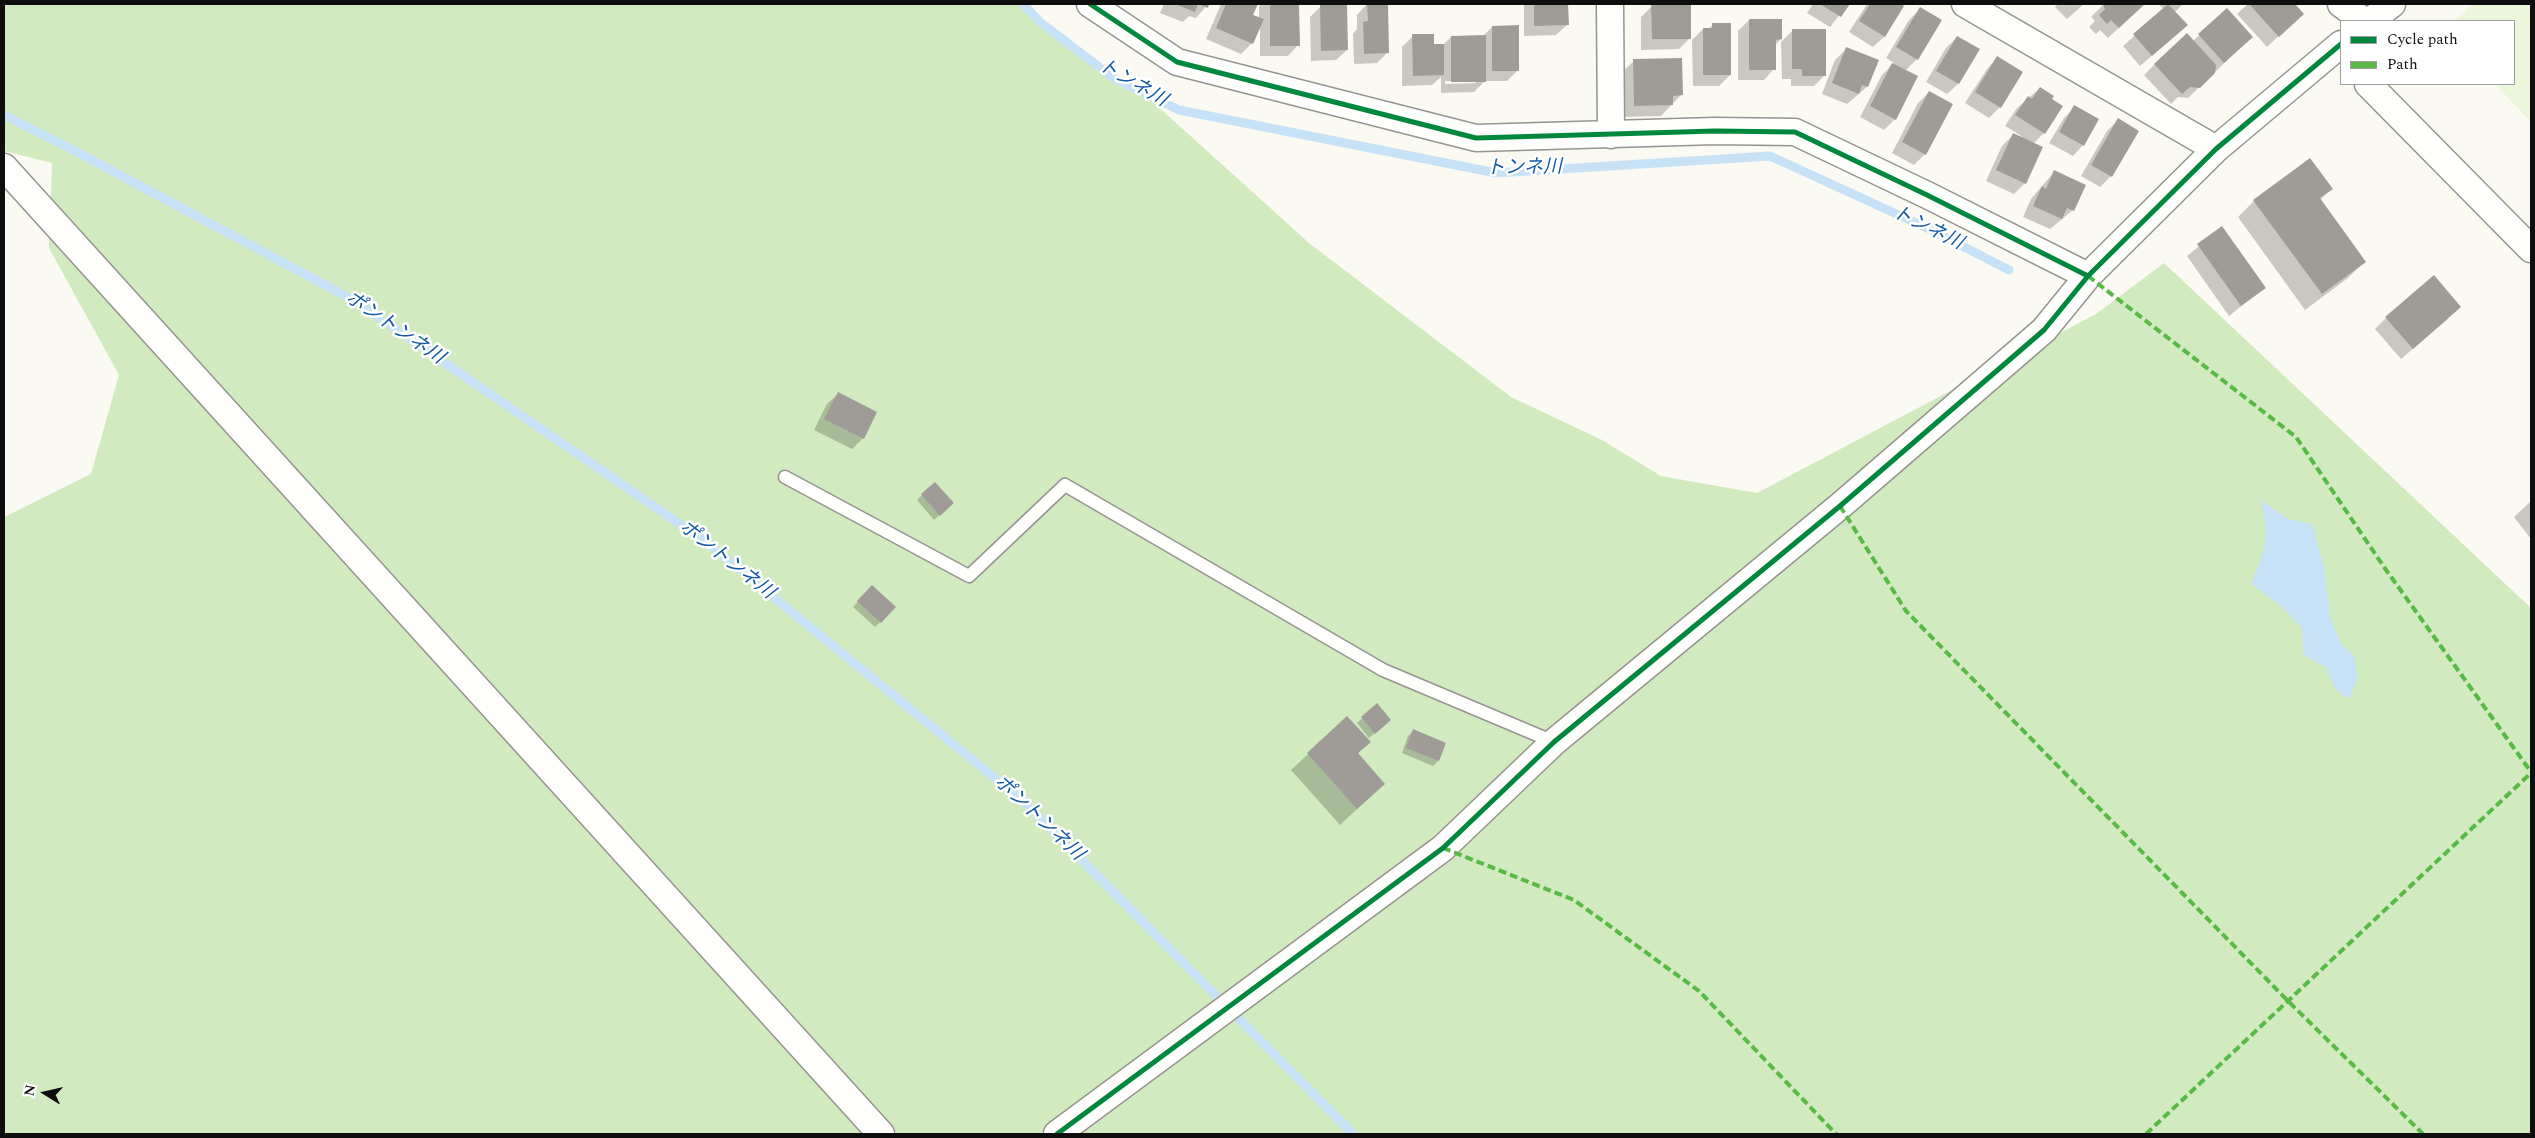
<!DOCTYPE html>
<html>
<head>
<meta charset="utf-8">
<style>
	body { margin:0 }
	#map { position:relative; width:2535px; height:1138px; overflow:hidden; background:#fbfaf2; font-family:Spectral,serif }
	canvas { display:block }
	.frame { position:absolute; inset:0; border:5px solid #0e0e0e; pointer-events:none }
	.legend { position:absolute; left:2340px; top:20px; width:175px; height:65px; box-sizing:border-box; background:#fff; border:1px solid #9f9f9f; margin:0; padding:6px 9px; list-style:none; font-size:15px; color:#0e0e0e }
	.legend li { display:flex; align-items:center; gap:10px; height:25px }
	.legend b { width:25px; border:1px solid #9f9f9f }
	.north { position:absolute; left:20px; top:1068px; width:50px; height:50px; -webkit-text-stroke:4px #fff; paint-order:stroke; rotate:280deg; font-size:14px; font-weight:700; line-height:20px; text-align:center; color:#0e0e0e }
	.north::after { content:''; display:block; margin:auto; width:18px; height:22px; background:#0e0e0e; clip-path:polygon(50% 0,100% 100%,50% 72%,0 100%) }
</style>
</head>
<body>
<div id="map">
<canvas width="2535" height="1138"></canvas>
<div class="frame"></div>
<ul class="legend">
<li><b style="height:6px;background:#00873e"></b>Cycle path</li>
<li><b style="height:6px;background:#58b947"></b>Path</li>
</ul>
<div class="north">N</div>
</div>
<script>
const ctx = document.querySelector('canvas').getContext('2d');
ctx.lineJoin = 'round';
function fill(path, color) { ctx.fillStyle = color; ctx.fill(path, 'evenodd'); }
function strokePath(path, color, width, dash) { ctx.strokeStyle = color; ctx.lineWidth = width; ctx.lineCap = dash ? 'butt' : 'round'; ctx.setLineDash(dash || []); ctx.stroke(path); }
function label(font, color, halo, rows, align = 'center') {
  ctx.font = font + ' Spectral,"Noto Sans JP",serif'; ctx.lineWidth = 5; ctx.setLineDash([]); ctx.textBaseline = 'middle'; ctx.strokeStyle = halo; ctx.fillStyle = color; for (const [text, x, y, turn = 0] of rows) {
    ctx.save(); ctx.translate(x, y); ctx.rotate((+turn || 0) * Math.PI / 180); ctx.textAlign = isNaN(turn) ? turn : align; if (halo) ctx.strokeText(text, 0, 0); ctx.fillText(text, 0, 0); ctx.restore();
  }
}
const forest = new Path2D(`
	M 4,4 L 1029,4 L 1063,44 L 1144,94 L 1309,243 L 1511,397 L 1602,440 L 1661,476 L 1757,493 L 2096,314 L 2164,263 L 2531,608 L 2531,1134 L 4,1134 L 4,517 L 91,474 L 119,375 L 49,248 L 52,163 L 4,151 Z`);
const pitch = new Path2D(`
	M 2473,4 L 2531,4 L 2531,122 L 2495,84 L 2514,84 L 2514,21 L 2454,21 Z`);
const water = new Path2D(`
	M 2260,500 L 2288,519 L 2312,524 L 2324,568 L 2330,618 L 2341,644 L 2354,656 L 2357,679 L 2349,699 L 2335,689 L 2326,667 L 2303,655 L 2302,628 L 2281,606 L 2251,584 C 2265,550 2270,537 2260,500 Z`);
const shadow = new Path2D(`
	M 1164,4 L 1208,4 L 1196,18 L 1189,16 L 1183,22 L 1160,13 Z
	M 1221,4 L 1257,4 L 1252,16 L 1259,19 L 1259,6 L 1262,4 L 1298,4 L 1298,45 L 1288,56 L 1260,56 L 1260,26 L 1252,43 L 1241,54 L 1206,39 Z
	M 1367,4 L 1386,4 L 1388,52 L 1377,63 L 1354,64 L 1353,34 L 1357,29 L 1357,15 Z
	M 1524,4 L 1567,4 L 1567,25 L 1556,35 L 1524,36 Z
	M 1813,4 L 1848,4 L 1830,27 L 1807,13 Z
	M 1867,4 L 1898,4 L 1903,7 L 1884,37 L 1873,47 L 1849,32 Z
	M 2058,4 L 2084,4 L 2067,19 L 2055,7 Z
	M 2104,4 L 2144,4 L 2108,38 L 2100,30 L 2096,34 L 2089,27 L 2095,21 L 2091,17 Z
	M 2158,4 L 2183,4 L 2175,12 L 2187,25 L 2140,66 L 2123,46 L 2164,9 Z
	M 2248,4 L 2293,4 L 2302,14 L 2267,47 L 2237,14 Z
	M 1321,6 L 1347,50 L 1336,60 L 1311,61 L 1310,17 Z
	M 1652,6 L 1690,38 L 1679,49 L 1641,50 L 1641,17 Z
	M 1920,9 L 1917,59 L 1905,71 L 1895,119 L 1884,130 L 1860,117 L 1882,75 L 1894,63 L 1886,58 L 1909,20 Z
	M 2227,9 L 2241,47 L 2188,98 L 2178,97 L 2171,104 L 2144,75 L 2155,64 L 2193,41 Z
	M 1749,20 L 1781,39 L 1775,45 L 1774,69 L 1764,80 L 1738,80 L 1738,31 Z
	M 1713,25 L 1730,75 L 1719,86 L 1693,86 L 1692,40 L 1703,29 L 1708,29 Z
	M 1492,27 L 1518,70 L 1507,81 L 1485,81 L 1474,92 L 1441,93 L 1441,77 L 1432,85 L 1402,86 L 1402,47 L 1413,36 L 1433,45 L 1443,45 L 1451,37 L 1483,36 ZM 1445,81 L 1476,81 L 1476,83 L 1445,84 Z
	M 1792,31 L 1825,75 L 1814,86 L 1791,86 L 1791,79 L 1782,79 L 1781,42 Z
	M 1957,37 L 1958,84 L 1947,94 L 1926,82 L 1946,48 Z
	M 1846,49 L 1877,61 L 1867,87 L 1847,104 L 1822,94 L 1835,60 Z
	M 1997,58 L 2021,72 L 2000,107 L 1989,118 L 1965,103 L 1987,69 Z
	M 1634,61 L 1681,95 L 1661,116 L 1624,117 L 1623,71 Z
	M 2040,88 L 2044,133 L 2033,144 L 2025,183 L 2014,194 L 1986,181 L 2002,146 L 2013,135 L 2023,137 L 2005,126 L 2017,108 Z
	M 1929,92 L 1925,154 L 1914,165 L 1892,153 L 1918,103 Z
	M 2075,107 L 2083,145 L 2073,156 L 2049,143 L 2064,118 Z
	M 2118,120 L 2111,176 L 2100,187 L 2081,176 L 2107,131 Z
	M 2054,172 L 2073,210 L 2050,229 L 2023,217 L 2031,199 Z
	M 2331,189 L 2320,200 L 2364,262 L 2348,278 L 2305,310 L 2238,217 L 2254,201 Z
	M 2222,228 L 2264,288 L 2229,316 L 2187,256 Z
	M 2386,318 L 2449,318 L 2401,359 L 2375,329 Z
	M 838,394 L 875,412 L 863,438 L 852,449 L 814,430 L 827,404 Z
	M 922,495 L 952,503 L 934,520 L 917,500 Z
	M 2531,501 L 2531,539 L 2514,517 Z
	M 867,592 L 880,622 L 875,627 L 853,607 Z
	M 1377,705 L 1384,725 L 1369,738 L 1357,723 Z
	M 1347,718 L 1369,742 L 1357,754 L 1384,784 L 1340,825 L 1291,770 Z
	M 1413,731 L 1445,744 L 1438,761 L 1433,766 L 1402,753 L 1408,736 Z`);
const stream = new Path2D(`
	M 1023,4 L 1040,22 L 1115,79 L 1179,110 L 1496,173 L 1770,156 L 1925,227 L 2009,270
	M 4,115 L 64,145 L 353,300 L 706,542 L 1024,802 L 1353,1134`);
const building = new Path2D(`
	M 1175,4 L 1209,4 L 1208,8 L 1198,4 L 1195,12 Z
	M 1226,4 L 1258,4 L 1253,15 L 1264,19 L 1253,44 L 1216,28 Z
	M 1270,4 L 1299,4 L 1300,46 L 1270,46 Z
	M 1347,4 L 1348,50 L 1321,51 L 1320,5 Z
	M 1367,4 L 1388,4 L 1389,53 L 1364,54 L 1363,22 L 1368,21 Z
	M 1534,4 L 1568,4 L 1569,25 L 1534,26 Z
	M 1691,4 L 1691,39 L 1652,39 L 1651,5 Z
	M 1820,4 L 1850,4 L 1841,17 Z
	M 1870,4 L 1901,4 L 1904,6 L 1885,37 L 1859,21 Z
	M 2103,4 L 2145,4 L 2119,28 L 2111,20 L 2107,24 L 2099,15 L 2105,9 Z
	M 2168,4 L 2188,25 L 2152,56 L 2133,34 Z
	M 2249,4 L 2295,4 L 2304,14 L 2279,37 Z
	M 1920,7 L 1942,20 L 1918,60 L 1896,47 Z
	M 2227,8 L 2253,37 L 2224,63 L 2198,34 Z
	M 1749,19 L 1782,19 L 1782,39 L 1776,40 L 1776,70 L 1749,70 Z
	M 1712,23 L 1731,23 L 1731,75 L 1703,75 L 1703,28 L 1712,28 Z
	M 1519,25 L 1519,71 L 1492,71 L 1492,26 Z
	M 1792,29 L 1826,29 L 1826,76 L 1802,76 L 1802,69 L 1792,69 Z
	M 2187,33 L 2216,65 L 2215,73 L 2200,88 L 2190,87 L 2182,94 L 2154,64 Z
	M 1412,34 L 1434,34 L 1434,44 L 1444,44 L 1444,75 L 1413,76 Z
	M 1486,35 L 1486,82 L 1451,82 L 1451,36 Z
	M 1957,36 L 1980,49 L 1959,84 L 1936,71 Z
	M 1846,47 L 1879,60 L 1868,87 L 1862,85 L 1859,94 L 1832,83 Z
	M 1997,56 L 2023,72 L 2001,108 L 1975,92 Z
	M 1682,58 L 1683,95 L 1673,96 L 1673,105 L 1634,106 L 1633,59 Z
	M 1892,63 L 1918,76 L 1896,120 L 1870,106 Z
	M 2040,87 L 2054,96 L 2052,99 L 2063,106 L 2045,134 L 2015,115 L 2028,96 L 2032,99 Z
	M 1929,91 L 1953,104 L 1926,155 L 1902,142 Z
	M 2074,105 L 2099,119 L 2084,146 L 2059,132 Z
	M 2118,118 L 2139,131 L 2112,177 L 2091,165 Z
	M 2013,133 L 2043,147 L 2026,184 L 1996,170 Z
	M 2310,158 L 2333,189 L 2320,198 L 2366,262 L 2322,294 L 2253,200 Z
	M 2054,170 L 2086,185 L 2074,211 L 2067,208 L 2062,219 L 2033,206 L 2042,186 L 2046,189 Z
	M 2222,226 L 2266,288 L 2241,306 L 2197,244 Z
	M 2434,275 L 2461,307 L 2413,349 L 2385,317 Z
	M 838,392 L 877,412 L 864,439 L 824,419 Z
	M 935,482 L 954,503 L 940,516 L 921,494 Z
	M 872,585 L 896,607 L 881,623 L 857,601 Z
	M 1377,703 L 1391,720 L 1375,734 L 1361,717 Z
	M 1347,716 L 1371,742 L 1358,753 L 1385,784 L 1357,809 L 1307,753 Z
	M 1413,729 L 1446,743 L 1439,761 L 1406,748 Z`);
const service = new Path2D(`
	M 785,477 L 969,576 L 1065,485 L 1383,670 L 1554,742`);
const minor = new Path2D(`
	M 1090,4 L 1177,62 L 1476,138 L 1715,131 L 1795,132 L 1927,195 L 2088,276 L 2216,149 L 2341,44
	M 1610,4 L 1611,135
	M 1965,4 L 2216,149
	M 2341,4 L 2364,21
	M 2370,21 L 2392,4
	M 2368,84 L 2531,249
	M 4,167 L 881,1134
	M 1057,1134 L 1443,848 L 1554,742 L 1840,506 L 2044,330 L 2088,276`);
const quiet = new Path2D(`
	M 2088,276 L 2296,437 L 2384,567 L 2531,772
	M 1840,506 L 1906,611 L 2287,1000 L 2423,1134
	M 1443,848 L 1574,900 L 1699,991 L 1836,1134
	M 2146,1134 L 2531,773`);
const cycleway = new Path2D(`
	M 1090,4 L 1177,62 L 1476,138 L 1715,131 L 1795,132 L 1927,195 L 2088,276 L 2216,149 L 2341,44
	M 1057,1134 L 1443,848 L 1554,742 L 1840,506 L 2044,330 L 2088,276`);
const waterNames = [
	["トンネ川",1132,84,30],
	["トンネ川",1524,169,-1],
	["トンネ川",1927,229,26],
	["ポントンネ川",394,329,34],
	["ポントンネ川",726,561,38],
	["ポントンネ川",1038,819,43]
];
fill(forest, '#d2eabf');
fill(pitch, '#ecf6db');
fill(water, '#c7e2f6');
fill(shadow, '#0003');
strokePath(stream, '#c7e2f6', 9);
fill(building, '#9f9c98');
strokePath(service, '#959491', 15);
strokePath(minor, '#959491', 29);
strokePath(service, '#fefefd', 12);
strokePath(minor, '#fefefd', 26);
strokePath(quiet, '#58b947', 4, [8, 4]);
strokePath(cycleway, '#00873e', 5);
label('italic 19px', '#1359a4', '#fff', waterNames);
</script>
</body>
</html>
